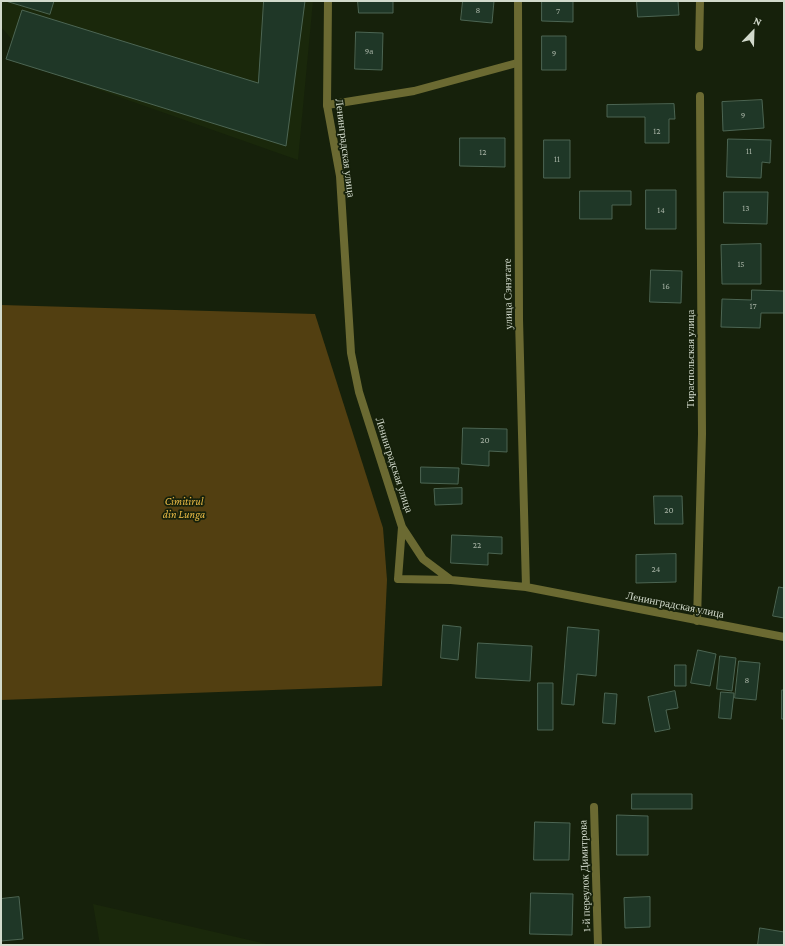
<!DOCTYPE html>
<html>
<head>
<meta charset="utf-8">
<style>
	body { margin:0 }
	#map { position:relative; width:785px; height:946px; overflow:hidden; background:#16210b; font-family:"Crimson Pro",serif }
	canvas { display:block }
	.frame { position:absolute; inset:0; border:2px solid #d2dacc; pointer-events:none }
	.north { position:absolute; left:733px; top:12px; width:40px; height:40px; -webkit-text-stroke:3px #16210b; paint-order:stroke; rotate:23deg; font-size:11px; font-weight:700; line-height:16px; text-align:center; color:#d2dacc }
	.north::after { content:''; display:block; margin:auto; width:14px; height:18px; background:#d2dacc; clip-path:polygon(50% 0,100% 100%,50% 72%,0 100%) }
</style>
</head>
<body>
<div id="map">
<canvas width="785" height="946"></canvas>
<div class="frame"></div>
<div class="north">N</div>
</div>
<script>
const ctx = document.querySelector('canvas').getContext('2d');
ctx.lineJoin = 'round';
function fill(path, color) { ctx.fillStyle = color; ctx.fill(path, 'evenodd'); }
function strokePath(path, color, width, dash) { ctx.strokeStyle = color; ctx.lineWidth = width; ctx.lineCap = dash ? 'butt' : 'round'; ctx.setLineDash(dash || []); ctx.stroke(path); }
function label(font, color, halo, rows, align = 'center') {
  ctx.font = font + ' "Crimson Pro",serif'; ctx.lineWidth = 3.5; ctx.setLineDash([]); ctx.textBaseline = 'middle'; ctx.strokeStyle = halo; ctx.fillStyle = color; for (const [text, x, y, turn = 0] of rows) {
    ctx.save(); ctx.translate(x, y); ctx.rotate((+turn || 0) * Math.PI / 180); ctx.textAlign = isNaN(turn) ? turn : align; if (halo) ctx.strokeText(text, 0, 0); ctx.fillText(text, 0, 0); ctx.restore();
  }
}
const built = new Path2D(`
	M 1,1 L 313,1 L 298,160 L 37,68 L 1,27 Z
	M 93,904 L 271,945 L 100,945 Z`);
const green = new Path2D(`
	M 1,305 L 315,314 L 383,528 L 387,580 L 382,686 L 1,700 Z`);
const building = new Path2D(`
	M 6,1 L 54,1 L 50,14 Z
	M 264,1 L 305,1 L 286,146 L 6,59 L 22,10 L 258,83 Z
	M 358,1 L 393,1 L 393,13 L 359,13 Z
	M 463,1 L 494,1 L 492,23 L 461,20 Z
	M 542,1 L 573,1 L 573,22 L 542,21 Z
	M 637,1 L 678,1 L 679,15 L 638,17 Z
	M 356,32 L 383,33 L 382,70 L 355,69 Z
	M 542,36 L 566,36 L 566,70 L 542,70 Z
	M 762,100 L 764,128 L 723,131 L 722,102 Z
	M 674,104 L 675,119 L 669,119 L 669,143 L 645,143 L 645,117 L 607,117 L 607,105 Z
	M 460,138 L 505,138 L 505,167 L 460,166 Z
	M 728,139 L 771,140 L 770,163 L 762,162 L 761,178 L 727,177 Z
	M 544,140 L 570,140 L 570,178 L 544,178 Z
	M 646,190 L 676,190 L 676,229 L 646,229 Z
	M 580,191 L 631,191 L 631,205 L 612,205 L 612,219 L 580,219 Z
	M 724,192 L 768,192 L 767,224 L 724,223 Z
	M 761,244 L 761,284 L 722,284 L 721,245 Z
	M 651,270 L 682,271 L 681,303 L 650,302 Z
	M 752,290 L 784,291 L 784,313 L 761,313 L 760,328 L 721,327 L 722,299 L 751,300 Z
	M 463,428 L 507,429 L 507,452 L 489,451 L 489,466 L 462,464 Z
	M 421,467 L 459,468 L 458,484 L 421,483 Z
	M 462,488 L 462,504 L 435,505 L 434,489 Z
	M 654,496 L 682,496 L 683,524 L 655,524 Z
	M 452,535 L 502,537 L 502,554 L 488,553 L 488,565 L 451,563 Z
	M 676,554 L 676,582 L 636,583 L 636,555 Z
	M 779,587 L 784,588 L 784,618 L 773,616 Z
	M 443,625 L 461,627 L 458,660 L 441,658 Z
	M 568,627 L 599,630 L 596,676 L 577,674 L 574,705 L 562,704 Z
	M 478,643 L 532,646 L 530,681 L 476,678 Z
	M 698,650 L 716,654 L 710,686 L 691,683 Z
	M 720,656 L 736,658 L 732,691 L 717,689 Z
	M 739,661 L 760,663 L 756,700 L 735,698 Z
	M 675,665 L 686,665 L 686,686 L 675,686 Z
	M 538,683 L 553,683 L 553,730 L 538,730 Z
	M 782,690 L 784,690 L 784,719 L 782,719 Z
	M 675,691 L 678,708 L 666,710 L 670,729 L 655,732 L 648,697 Z
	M 721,692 L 734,693 L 731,719 L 719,718 Z
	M 605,693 L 617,694 L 615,724 L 603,723 Z
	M 632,794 L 692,794 L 692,809 L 632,809 Z
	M 617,815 L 648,816 L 648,855 L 617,855 Z
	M 535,822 L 570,823 L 569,860 L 534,860 Z
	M 531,893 L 573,894 L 572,935 L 530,934 Z
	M 19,897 L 23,939 L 1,941 L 1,899 Z
	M 650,897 L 650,927 L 625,928 L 624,898 Z
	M 760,928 L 784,932 L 784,945 L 758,945 Z`);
const service = new Path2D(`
	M 699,47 L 700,1
	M 327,105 L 414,91 L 517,63`);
const minor = new Path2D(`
	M 328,1 L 327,105 L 340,176 L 351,353 L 359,392 L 402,527 L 423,559 L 451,580 L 526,587 L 784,637
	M 518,1 L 519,319 L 526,587
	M 402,527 L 398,579 L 451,580
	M 697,621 L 702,434 L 700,96
	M 594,807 L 598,945`);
const numberNames = [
	["8",478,10],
	["7",558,11],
	["9а",369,51],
	["9",554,53],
	["9",743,115],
	["12",657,131],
	["11",749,151],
	["12",483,152],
	["11",557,159],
	["13",746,208],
	["14",661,210],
	["15",741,264],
	["16",666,286],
	["17",753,306],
	["20",485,440],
	["20",669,510],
	["22",477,545],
	["24",656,569],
	["8",747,680]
];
const streetNames = [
	["Ленинградская улица",345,148,83],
	["улица Сэнэтате",508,294,-91],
	["Тираспольская улица",691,359,-90],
	["Ленинградская улица",394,465,72],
	["Ленинградская улица",675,605,11],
	["1-й переулок Димитрова",585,876,-92]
];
const parkNames = [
	["Cimitirul",184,502],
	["din Lunga",184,515]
];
fill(built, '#1a280b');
fill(green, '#523f11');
fill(building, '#1f3727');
strokePath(building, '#4c6553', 1);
strokePath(service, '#6b6a32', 8);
strokePath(minor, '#6b6a32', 8);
label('9px', '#a5b1a3', null, numberNames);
label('11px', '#d2dacc', '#16210b', streetNames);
label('italic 11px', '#edbc46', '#16210b', parkNames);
</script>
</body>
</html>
